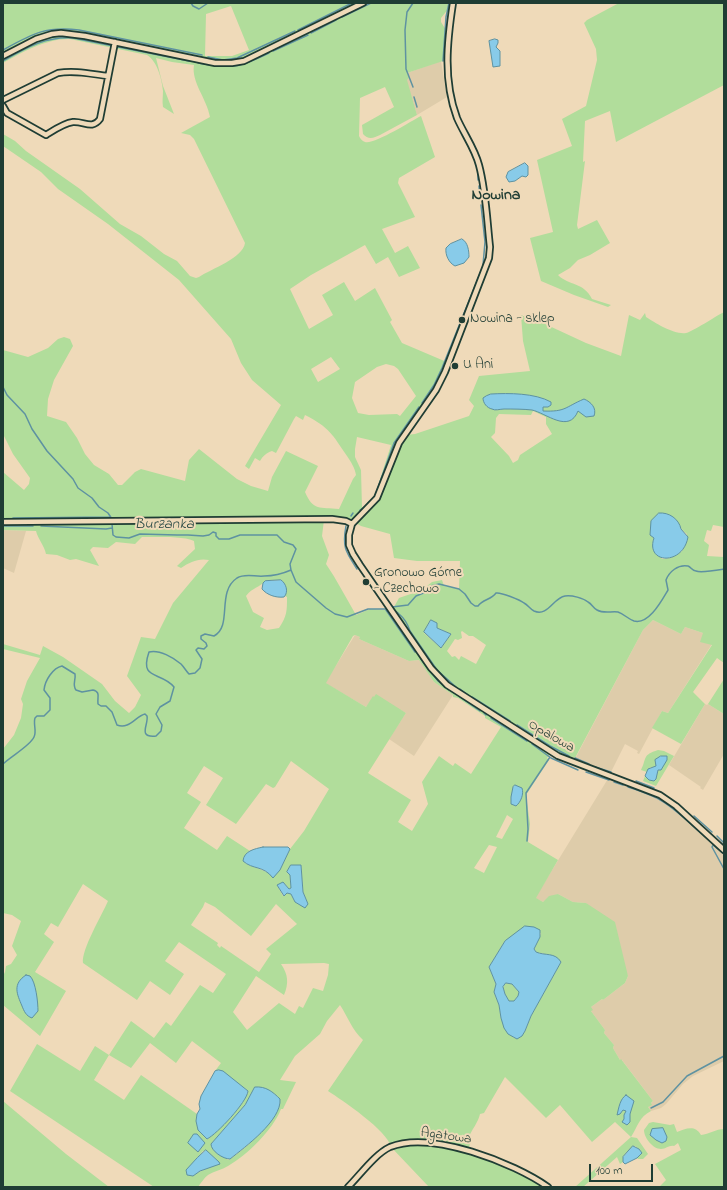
<!DOCTYPE html>
<html>
<head>
<meta charset="utf-8">
<style>
	body { margin:0 }
	#map { position:relative; width:727px; height:1190px; overflow:hidden; background:#efdab9; font-family:"Indie Flower",sans-serif }
	canvas { display:block }
	.frame { position:absolute; inset:0; border:4px solid #1f3d34; pointer-events:none }
	.scale { position:absolute; left:589px; top:1164px; width:64px; height:18px; box-sizing:border-box; border:2px solid #1f3d34; border-top:0; padding-left:5px; font-size:12px; line-height:14px; white-space:nowrap; color:#1f3d34; -webkit-text-stroke:3px #efdab9; paint-order:stroke }
</style>
</head>
<body>
<div id="map">
<canvas width="727" height="1190"></canvas>
<div class="frame"></div>
<div class="scale">100 m</div>
</div>
<script>
const ctx = document.querySelector('canvas').getContext('2d');
ctx.lineJoin = 'round';
function fill(path, color) { ctx.fillStyle = color; ctx.fill(path, 'evenodd'); }
function strokePath(path, color, width, dash) { ctx.strokeStyle = color; ctx.lineWidth = width; ctx.lineCap = dash ? 'butt' : 'round'; ctx.setLineDash(dash || []); ctx.stroke(path); }
function label(font, color, halo, rows, align = 'center') {
  ctx.font = font + ' "Indie Flower",sans-serif'; ctx.lineWidth = 4; ctx.setLineDash([]); ctx.textBaseline = 'middle'; ctx.strokeStyle = halo; ctx.fillStyle = color; for (const [text, x, y, turn = 0] of rows) {
    ctx.save(); ctx.translate(x, y); ctx.rotate((+turn || 0) * Math.PI / 180); ctx.textAlign = isNaN(turn) ? turn : align; if (halo) ctx.strokeText(text, 0, 0); ctx.fillText(text, 0, 0); ctx.restore();
  }
}
const built = new Path2D(`
	M 441,61 L 447,97 L 417,115 L 406,79 L 407,73 Z
	M 3,530 L 26,531 L 14,573 L 3,568 Z
	M 653,620 L 681,634 L 685,627 L 703,633 L 712,644 L 668,713 L 662,711 L 639,754 L 637,753 L 638,751 L 625,744 L 609,776 L 667,799 L 724,850 L 724,1061 L 693,1076 L 683,1084 L 666,1104 L 661,1108 L 651,1111 L 648,1107 L 653,1101 L 622,1060 L 620,1060 L 613,1048 L 614,1045 L 604,1033 L 605,1030 L 591,1011 L 591,1007 L 602,999 L 603,1000 L 625,983 L 628,976 L 586,903 L 573,902 L 558,894 L 543,902 L 535,898 L 606,782 L 609,776 L 571,762 L 572,757 L 576,757 L 643,630 Z
	M 355,635 L 360,637 L 359,639 L 409,661 L 420,660 L 434,682 L 453,695 L 414,756 L 389,739 L 406,713 L 374,697 L 366,707 L 325,683 Z
	M 705,704 L 707,705 L 708,704 L 724,714 L 724,754 L 703,790 L 700,788 L 701,787 L 669,765 Z`);
const green = new Path2D(`
	M 3,3 L 449,3 L 449,8 L 441,18 L 441,22 L 446,30 L 443,61 L 407,73 L 409,78 L 407,80 L 417,115 L 380,135 C 374,138 368,140 363,134 L 362,125 L 394,107 L 385,87 L 360,98 L 359,136 C 360,138 362,141 365,142 C 374,145 411,121 421,116 L 435,157 L 399,178 L 398,183 L 415,217 L 382,229 L 395,253 L 408,246 L 420,268 L 399,277 L 388,257 L 376,264 L 365,245 L 311,275 L 290,289 L 309,329 L 333,315 L 322,295 L 344,282 L 355,301 L 375,288 L 392,320 L 390,322 L 402,343 L 449,363 L 443,377 L 406,435 L 415,434 L 469,416 L 474,406 L 469,400 L 479,376 L 530,371 L 523,341 L 521,315 L 535,321 L 545,324 L 586,343 L 621,356 L 629,315 L 640,320 L 645,313 L 646,317 C 655,323 675,335 686,333 C 692,332 716,316 724,312 L 724,527 L 713,525 L 711,531 L 707,530 L 704,541 L 709,545 L 707,556 L 724,557 L 724,663 L 717,658 L 693,692 L 705,704 L 681,744 L 652,728 L 662,711 L 668,713 L 712,645 L 700,642 L 703,633 L 685,627 L 681,634 L 653,620 L 643,630 L 575,758 L 572,757 L 571,762 L 551,753 L 547,758 L 549,760 L 526,795 L 530,824 L 528,842 L 558,860 L 536,898 L 543,902 L 549,896 L 558,894 L 573,902 L 586,903 L 615,922 L 628,976 L 625,983 L 603,1000 L 602,999 L 591,1007 L 593,1010 L 591,1011 L 605,1030 L 604,1033 L 614,1045 L 613,1048 L 620,1060 L 621,1059 L 653,1101 L 651,1103 L 652,1105 L 648,1107 L 651,1111 C 639,1117 638,1126 631,1137 L 637,1138 L 648,1154 L 643,1159 L 638,1159 L 637,1158 L 641,1152 L 639,1149 L 635,1146 C 629,1151 622,1154 623,1162 L 620,1164 L 617,1157 L 583,1187 L 575,1187 L 631,1137 L 615,1122 L 592,1142 L 560,1105 L 546,1118 L 505,1077 L 484,1113 L 480,1114 C 478,1123 472,1129 469,1137 L 471,1141 L 468,1150 L 480,1154 L 548,1187 L 429,1187 L 391,1147 C 388,1131 342,1100 328,1091 L 363,1040 C 352,1030 348,1017 340,1005 L 327,1021 L 320,1034 L 295,1056 L 280,1080 L 296,1082 L 283,1109 L 281,1109 C 273,1130 247,1155 228,1166 C 222,1170 214,1171 208,1175 C 204,1178 201,1183 198,1187 L 154,1187 L 10,1091 L 37,1044 L 80,1071 L 95,1046 L 109,1055 L 131,1021 L 154,1038 L 166,1022 L 171,1026 L 200,985 L 213,993 L 226,974 L 179,942 L 165,961 L 184,974 L 170,995 L 150,981 L 137,1000 L 83,963 C 81,950 102,915 108,901 L 83,884 L 58,927 L 51,923 L 44,934 L 54,942 L 35,972 L 66,991 L 40,1036 L 3,1005 L 3,976 L 5,972 L 6,966 L 11,964 L 17,955 L 12,946 L 21,921 L 12,915 L 3,913 L 3,749 L 14,735 L 21,718 L 23,704 L 21,699 L 27,681 L 40,658 L 3,649 L 3,644 L 40,655 L 43,646 L 63,657 L 102,684 L 115,701 L 129,713 L 135,707 L 141,695 L 127,676 L 141,637 L 155,639 L 173,603 L 209,560 C 198,558 190,562 181,568 L 177,566 L 195,549 L 194,541 C 187,536 153,537 142,537 L 135,544 L 116,542 L 108,548 L 93,547 L 90,550 L 99,566 L 76,559 L 70,560 L 57,555 L 46,554 C 44,545 38,539 36,531 L 3,530 L 3,472 L 24,490 L 29,484 L 30,478 L 13,454 L 3,434 L 3,350 L 28,357 L 48,348 L 58,339 L 64,337 L 70,339 L 73,346 L 54,380 L 48,399 L 47,416 L 66,422 L 77,438 L 85,454 L 94,465 L 109,474 L 118,485 L 122,485 L 135,472 L 141,469 L 185,481 L 189,460 L 199,449 L 237,479 L 251,486 L 268,491 L 272,477 L 286,451 L 318,466 L 305,492 C 313,511 320,507 339,509 L 353,479 L 356,475 C 355,468 351,462 347,456 C 332,434 330,428 305,415 L 303,420 L 296,416 L 294,419 L 276,453 L 272,451 C 266,453 263,456 260,461 L 255,458 L 249,469 L 245,466 L 281,405 L 252,380 L 241,363 L 231,339 L 179,280 L 108,224 L 58,189 L 41,172 L 3,146 L 3,134 L 15,141 L 26,151 L 80,189 L 120,224 L 141,236 L 164,254 L 177,261 L 190,276 L 196,278 L 199,277 C 211,269 243,258 245,243 L 194,139 L 190,135 L 181,133 L 210,117 C 207,99 191,82 194,65 L 172,62 L 156,58 L 163,86 L 174,114 L 163,107 C 162,101 163,96 163,91 C 162,79 157,61 147,55 L 70,39 C 48,38 22,52 3,63 ZM 231,6 L 249,50 L 232,56 L 205,56 L 206,14 ZM 331,357 L 340,369 L 318,382 L 311,369 ZM 386,364 L 394,366 L 398,369 L 416,396 L 400,416 L 397,414 L 369,415 L 358,413 L 352,398 L 355,382 L 377,367 ZM 533,411 L 546,417 L 546,424 L 552,434 L 520,455 L 518,460 L 513,463 L 509,456 L 491,437 L 495,433 L 496,418 L 499,414 L 531,415 ZM 357,437 L 391,445 L 375,495 L 362,508 L 361,470 L 355,457 L 355,449 ZM 673,517 C 678,523 681,530 687,534 L 682,551 L 670,558 L 662,559 L 653,541 L 654,538 L 653,536 ZM 324,520 L 354,522 L 361,526 L 390,534 L 394,558 L 417,561 L 460,561 L 459,589 L 444,586 L 442,580 L 432,582 L 422,590 L 399,598 L 394,607 L 386,610 L 370,609 L 356,615 C 346,598 337,580 326,564 L 329,555 L 322,536 ZM 271,580 L 281,580 C 285,584 288,590 285,596 L 287,597 C 287,611 287,616 279,628 L 267,630 L 260,627 L 264,618 L 253,612 L 246,596 C 253,587 259,588 265,581 ZM 430,621 L 437,624 L 437,628 L 451,634 L 450,636 L 441,648 L 424,633 ZM 462,631 L 469,636 L 473,636 L 486,645 L 476,664 L 461,656 L 459,660 L 455,656 L 452,657 L 447,651 L 455,639 L 458,640 L 462,638 L 461,632 ZM 355,635 L 360,637 L 359,639 L 409,661 L 419,660 L 434,682 L 453,695 L 453,697 L 458,698 L 485,716 L 485,718 L 501,727 L 471,774 L 455,763 L 453,766 L 439,756 L 422,782 L 428,804 L 412,831 L 398,822 L 411,800 L 368,773 L 406,713 L 376,694 L 374,697 L 373,696 L 366,707 L 326,683 L 353,636 ZM 291,761 L 329,789 L 304,831 L 290,849 L 280,870 L 269,873 L 245,863 L 248,852 L 250,851 L 227,836 L 217,850 L 184,828 L 201,802 L 187,793 L 204,766 L 223,778 L 206,805 L 236,824 L 266,784 L 273,788 L 275,787 ZM 507,815 L 513,819 L 502,839 L 496,837 ZM 489,845 L 497,847 L 484,873 L 474,868 ZM 291,865 L 301,865 L 303,892 L 308,904 L 295,902 L 291,894 L 287,893 L 283,896 L 277,885 L 285,884 L 289,889 L 291,888 L 290,874 L 287,873 ZM 205,902 L 215,907 L 251,936 L 276,904 L 297,924 L 266,949 L 271,954 L 259,972 L 221,946 L 220,948 L 217,945 L 218,943 L 191,925 L 203,907 ZM 541,933 L 534,949 L 537,953 L 542,953 L 561,962 L 531,1016 L 525,1031 L 519,1038 L 514,1038 L 501,1018 L 499,1005 L 494,992 L 496,984 L 489,967 L 505,941 ZM 324,963 L 329,964 L 328,975 L 323,991 L 313,988 L 303,1008 L 299,1006 L 295,1014 L 279,1003 L 247,1030 L 233,1012 L 256,976 L 284,995 C 289,983 288,974 281,964 ZM 192,1041 L 221,1063 L 215,1071 L 219,1070 L 248,1091 C 243,1108 221,1126 208,1139 L 207,1139 C 197,1130 196,1127 197,1114 L 141,1075 L 124,1100 L 94,1080 L 109,1055 L 131,1068 L 150,1043 L 176,1063 ZM 269,1090 L 280,1099 C 282,1116 243,1152 228,1160 L 211,1144 L 245,1105 L 252,1093 ZM 203,1151 L 207,1151 L 219,1162 L 191,1176 L 189,1168 Z
	M 619,3 L 724,3 L 724,85 L 616,142 L 610,111 L 585,121 L 583,162 L 585,161 L 577,225 L 578,229 L 597,220 L 610,243 L 590,255 L 578,260 L 570,268 L 558,275 C 569,286 584,282 592,299 L 611,305 L 608,307 L 574,295 L 541,281 L 530,238 L 553,232 L 537,160 L 572,146 L 562,119 L 586,106 L 597,60 L 596,49 L 584,23 L 587,20 Z
	M 724,679 L 724,714 L 708,704 Z
	M 658,750 L 664,751 L 674,756 L 656,786 L 643,781 L 645,776 L 646,778 L 657,772 L 665,756 L 661,756 L 655,763 L 657,765 L 655,768 L 651,767 L 647,772 L 641,770 C 647,758 642,755 658,750 Z
	M 506,983 L 512,984 L 519,992 L 518,996 L 514,1001 L 509,1001 L 505,994 L 503,987 Z
	M 3,1101 L 66,1154 L 109,1187 L 3,1187 Z
	M 653,1122 L 670,1125 L 674,1124 L 677,1132 C 685,1129 695,1124 701,1135 C 709,1134 716,1129 724,1129 L 724,1187 L 659,1187 L 666,1180 L 655,1164 L 681,1150 L 678,1143 L 674,1146 C 669,1145 666,1149 661,1149 C 653,1149 644,1138 644,1130 L 649,1123 Z`);
const water = new Path2D(`
	M 495,39 L 498,40 L 498,43 L 496,47 L 500,51 L 500,66 L 493,67 L 489,41 Z
	M 525,163 L 528,166 L 528,175 L 526,177 L 522,176 L 515,181 L 509,182 L 506,177 L 508,172 Z
	M 462,239 C 468,242 469,251 469,257 L 464,263 L 455,266 C 449,263 445,255 446,248 L 450,244 Z
	M 491,394 C 509,393 535,393 551,402 L 551,405 L 548,407 L 543,407 L 543,411 C 566,412 565,407 584,399 C 591,402 597,408 594,416 L 586,417 L 578,411 C 569,434 546,413 532,410 C 523,409 513,409 504,409 C 500,409 495,411 492,409 C 487,408 483,403 483,398 L 486,396 Z
	M 659,513 C 669,512 679,519 681,529 L 688,537 C 683,566 645,564 654,538 L 650,535 L 651,521 Z
	M 281,580 C 286,583 289,592 284,597 C 276,598 267,595 262,589 L 263,583 L 265,581 Z
	M 431,620 L 437,623 L 437,628 L 451,634 L 441,648 L 424,632 Z
	M 661,756 L 667,756 L 667,760 L 661,770 L 658,770 L 656,779 L 654,781 L 649,780 L 645,776 L 648,769 L 656,766 L 655,760 Z
	M 515,785 L 522,788 C 524,794 521,802 516,806 L 511,804 L 511,797 L 513,787 Z
	M 263,847 L 288,847 L 290,849 L 280,870 L 273,878 C 263,865 253,870 243,861 C 244,851 254,849 263,847 Z
	M 291,865 L 301,865 L 303,892 L 308,904 L 305,908 L 295,902 L 291,894 L 287,893 L 284,896 L 277,885 L 283,882 L 289,889 L 291,888 L 290,875 L 287,872 Z
	M 525,926 L 534,927 L 540,930 L 540,937 L 534,949 L 536,952 C 545,956 555,952 561,962 L 531,1016 L 525,1031 L 522,1036 L 517,1039 L 508,1034 L 504,1028 L 501,1018 L 499,1005 L 494,992 L 496,984 L 489,967 L 505,941 ZM 506,983 L 512,984 L 519,992 L 518,996 L 514,1001 L 509,1001 L 505,994 L 503,987 Z
	M 26,975 L 30,976 C 36,982 38,1003 38,1011 L 32,1018 C 26,1016 24,1011 22,1006 C 17,994 12,984 26,975 Z
	M 219,1070 L 223,1071 L 248,1091 C 247,1102 217,1134 207,1139 L 198,1130 L 196,1121 L 197,1114 L 200,1109 L 199,1104 L 201,1096 L 215,1071 Z
	M 255,1087 C 266,1086 273,1092 280,1099 C 282,1120 245,1147 230,1159 C 223,1159 211,1151 211,1144 L 245,1105 Z
	M 626,1095 L 634,1101 L 630,1114 L 630,1122 L 627,1125 L 622,1122 L 624,1119 L 624,1115 L 626,1111 L 623,1110 L 620,1114 L 617,1115 C 619,1107 620,1099 626,1095 Z
	M 663,1128 L 667,1137 L 666,1141 L 662,1143 L 656,1140 L 650,1135 L 652,1129 Z
	M 194,1134 L 197,1134 L 205,1143 L 198,1152 L 188,1143 Z
	M 633,1146 L 639,1149 L 642,1153 L 637,1158 L 625,1164 L 623,1162 L 623,1157 Z
	M 206,1150 L 219,1162 L 220,1164 L 200,1171 L 193,1176 L 187,1175 L 186,1170 L 197,1158 Z`);
const stream = new Path2D(`
	M 191,3 L 193,6 L 199,9 L 208,3
	M 342,17 L 371,3
	M 298,30 L 352,3
	M 311,33 L 336,20
	M 3,50 C 32,34 45,26 79,30 L 202,55
	M 273,51 L 308,35
	M 208,57 L 223,60 L 237,58 L 295,31
	M 3,61 C 26,48 46,36 73,38 L 189,61
	M 443,61 L 446,17 L 449,3
	M 198,63 C 233,69 238,68 269,53
	M 413,87 L 406,69 L 405,30 L 407,12 L 413,3
	M 414,97 L 417,107
	M 478,174 L 478,180
	M 479,186 L 480,199
	M 481,205 L 485,242 L 483,265
	M 3,387 L 7,395 L 25,414 L 32,429 L 47,451 L 73,479 L 78,488 L 92,498 L 99,507 L 108,513 L 112,519
	M 422,403 L 434,385 L 442,368 L 481,271
	M 376,493 L 394,443 L 419,407
	M 360,510 L 366,506 L 369,502
	M 351,516 L 353,513
	M 13,518 L 110,517
	M 3,519 L 7,519
	M 112,524 L 113,535 L 116,537 L 129,538 L 140,534 L 177,535 L 188,535 L 203,536 L 209,535 L 213,532 L 216,533 L 216,536 L 219,539 L 229,539 L 240,535 L 277,535 L 284,542 L 293,545 L 296,549 L 290,564 L 291,570 L 296,582 L 326,608 L 335,614 L 347,617 L 368,609 L 388,609
	M 3,526 L 33,526
	M 41,526 L 106,529 L 112,528
	M 346,526 C 342,548 346,552 357,569
	M 386,610 L 415,652
	M 421,659 L 438,681 L 449,690
	M 456,687 L 437,670 L 410,631 C 408,625 404,618 399,614 C 396,611 394,611 392,607 L 408,605 L 416,596 L 426,592 L 431,586 L 439,584 L 459,589 L 465,594 L 471,603 L 475,606 L 478,606 C 483,599 491,600 496,593 C 501,592 520,600 524,603 C 528,605 530,609 534,611 C 548,617 553,598 565,596 C 572,595 583,598 588,602 C 592,604 593,608 597,610 C 604,614 611,611 618,612 C 624,614 628,619 634,621 C 649,625 662,600 668,590 L 666,580 C 669,572 678,564 688,566 C 691,567 692,571 696,571 C 701,573 718,570 724,569
	M 460,689 L 468,695
	M 460,697 L 480,711
	M 472,697 L 510,721
	M 484,713 L 486,715
	M 491,718 L 527,741
	M 517,725 L 550,746 L 569,756
	M 532,744 L 551,758 L 578,770
	M 575,758 L 589,764
	M 3,764 C 11,756 30,746 34,737 C 37,731 33,724 35,718 L 37,716 L 44,716 L 50,710 L 50,698 L 44,690 C 45,680 53,668 62,666 L 75,674 C 76,680 72,685 76,690 L 82,692 L 93,690 C 101,692 97,697 98,704 L 101,706 L 106,706 L 112,712 L 117,725 C 129,730 136,716 145,714 L 147,716 C 149,724 137,738 156,736 L 161,731 L 162,725 L 156,714 L 160,707 L 170,701 L 174,687 C 161,671 139,681 149,652 C 159,649 174,658 181,664 C 184,667 186,671 189,674 L 195,673 L 200,668 L 202,659 L 196,650 L 198,648 L 204,649 L 207,646 L 206,643 L 201,639 L 201,636 L 205,634 L 214,636 C 233,626 216,592 237,578 C 245,573 255,577 264,576 C 274,576 282,574 291,570
	M 595,767 L 611,772
	M 586,772 L 609,780
	M 636,781 L 654,788
	M 614,782 L 623,785
	M 628,787 C 638,790 648,794 657,798 C 676,808 691,825 707,838
	M 694,816 L 712,832
	M 717,836 L 724,843
	M 527,841 L 528,829 L 526,793 L 550,757
	M 713,845 L 712,847 L 724,869
	M 713,845 L 724,854
	M 651,1108 L 663,1102 L 687,1076 L 724,1056`);
const minor = new Path2D(`
	M 453,3 C 447,42 443,80 457,118 C 464,134 475,149 479,165 C 486,191 487,220 490,247 L 489,258 L 445,372 L 436,390 L 399,443 L 377,498 L 352,524 L 349,535 L 349,545 L 353,554 L 360,565 L 431,668 L 447,685 L 558,756 L 660,795 L 676,806 L 724,850
	M 3,56 L 36,39 L 52,34 L 61,33 L 85,36 L 215,63 L 232,63 L 244,61 L 363,3
	M 3,100 L 58,73 C 75,70 91,74 108,76
	M 3,106 L 7,113 L 46,135 C 54,130 64,123 73,122 C 84,121 92,130 100,119 L 115,42
	M 3,522 L 332,519 L 346,521 L 352,524
	M 348,1187 C 360,1175 375,1154 390,1147 C 431,1130 514,1163 548,1187`);
const markers = [
	[462,320,4,"#1f3d34"],
	[455,366,4,"#1f3d34"],
	[366,582,4,"#1f3d34"]
];
const poiNames = [
	["Nowina - sklep",470,320],
	["U Ani",463,366],
	["Gronowo Górne",374,574],
	["- Czechowo",374,590]
];
const streetNames = [
	["Opalowa",551,737,30],
	["Agatowa",446,1137,8]
];
const waterNames = [
	["Burzanka",164,526]
];
const quarterNames = [
	["Nowina",496,196]
];
fill(built, '#deccaa');
fill(green, '#b1dd9b');
fill(water, '#88cbe9');
strokePath(water, '#5e92a1', 1);
strokePath(stream, '#5e92a1', 1.5);
strokePath(minor, '#1f3d34', 8);
strokePath(minor, '#efdab9', 4.5);
for (const [x, y, r, color] of markers) { const dot = new Path2D(); dot.arc(x, y, r, 0, 2 * Math.PI); ctx.fillStyle = color; ctx.fill(dot); strokePath(dot, '#efdab9', 1.5); }
label('14px', '#1f3d34', '#efdab9', poiNames, 'left');
label('14px', '#1f3d34', '#efdab9', streetNames);
label('italic 15px', '#2a4b46', '#efdab9', waterNames);
label('bold 16px', '#1f3d34', '#efdab9', quarterNames);
</script>
</body>
</html>
